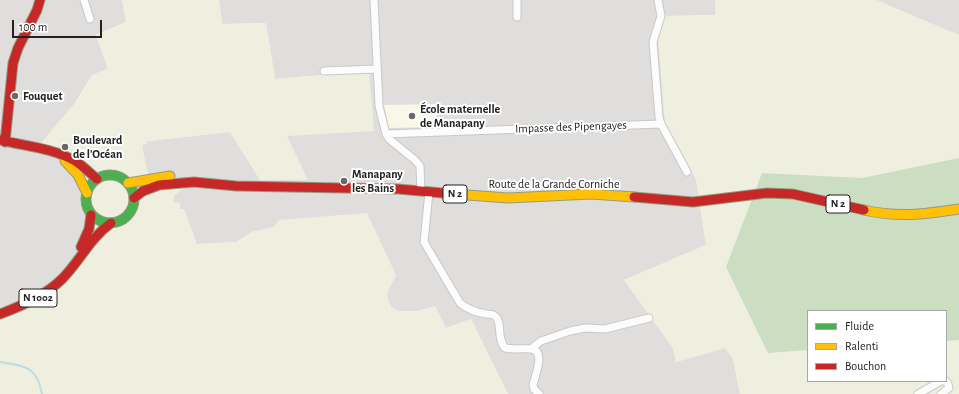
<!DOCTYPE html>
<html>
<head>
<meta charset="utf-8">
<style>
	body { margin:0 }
	#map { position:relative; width:959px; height:394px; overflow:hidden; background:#f0eeeb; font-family:"Alegreya Sans",sans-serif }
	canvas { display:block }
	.legend { position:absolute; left:807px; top:310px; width:140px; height:72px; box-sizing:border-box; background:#fff; border:1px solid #a7a7a7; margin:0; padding:5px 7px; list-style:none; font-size:12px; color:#222 }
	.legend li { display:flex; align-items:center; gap:8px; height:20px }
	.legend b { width:20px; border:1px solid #a7a7a7 }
	.scale { position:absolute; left:12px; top:20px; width:90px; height:18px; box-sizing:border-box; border:2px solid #222; border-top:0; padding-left:5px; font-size:12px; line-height:14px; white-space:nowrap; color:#222; -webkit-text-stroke:3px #fff; paint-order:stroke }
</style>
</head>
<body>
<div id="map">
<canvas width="959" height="394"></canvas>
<ul class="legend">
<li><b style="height:5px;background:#4caf50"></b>Fluide</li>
<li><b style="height:5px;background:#ffc107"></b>Ralenti</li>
<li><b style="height:5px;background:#c62828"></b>Bouchon</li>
</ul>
<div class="scale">100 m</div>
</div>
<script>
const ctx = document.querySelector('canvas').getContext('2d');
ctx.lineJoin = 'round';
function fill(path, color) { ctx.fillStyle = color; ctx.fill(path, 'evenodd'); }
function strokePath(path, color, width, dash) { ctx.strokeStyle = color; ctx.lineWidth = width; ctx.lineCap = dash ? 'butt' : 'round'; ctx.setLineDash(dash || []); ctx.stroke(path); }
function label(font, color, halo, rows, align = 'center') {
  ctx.font = font + ' "Alegreya Sans",sans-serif'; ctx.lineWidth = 4; ctx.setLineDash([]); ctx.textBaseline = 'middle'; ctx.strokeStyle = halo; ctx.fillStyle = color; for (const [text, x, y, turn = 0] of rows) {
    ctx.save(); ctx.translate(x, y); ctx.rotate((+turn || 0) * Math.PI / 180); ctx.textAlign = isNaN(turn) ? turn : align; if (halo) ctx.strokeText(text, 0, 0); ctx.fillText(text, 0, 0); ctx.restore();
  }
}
const residential = new Path2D(`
	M 0,0 L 122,0 L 126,22 L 96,35 L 108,69 L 92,75 L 75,103 L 36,149 L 55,154 L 88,184 L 86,204 L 91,215 L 78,254 L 60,281 L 0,314 Z
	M 219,0 L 715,0 L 716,15 L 665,16 L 665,125 L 696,179 L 706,245 L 624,280 L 673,348 L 676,362 L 725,348 L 733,359 L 740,394 L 508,394 L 471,319 L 446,328 L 435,306 L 417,311 L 398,311 L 391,307 L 388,300 L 387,293 L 396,275 L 274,227 L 252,232 L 236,242 L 196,244 L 184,209 L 180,209 L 173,203 L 174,195 L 193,182 L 149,179 L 142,147 L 143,144 L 149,141 L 230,132 L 260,180 L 307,180 L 286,136 L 369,71 L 275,79 L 266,23 L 222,24 Z
	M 876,0 L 959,0 L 959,35 L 955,34 Z`);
const education = new Path2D(`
	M 435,104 L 438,127 L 389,128 L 384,105 Z`);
const farmland = new Path2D(`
	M 122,0 L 219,0 L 222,24 L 266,23 L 275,79 L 369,71 L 374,131 L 287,136 L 308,180 L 260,180 L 230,132 L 147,141 L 147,144 L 143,144 L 144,146 L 142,147 L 149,179 L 170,176 L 194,182 L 174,195 L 173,202 L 180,203 L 180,209 L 184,209 L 197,244 L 236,242 L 252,232 L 274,227 L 279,220 L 367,213 L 396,275 L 387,293 L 388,300 L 391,307 L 398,311 L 417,311 L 435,306 L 446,328 L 471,319 L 508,394 L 0,394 L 0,314 L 41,296 L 78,254 L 91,215 L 86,204 L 88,184 L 55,154 L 36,149 L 75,103 L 92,75 L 108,69 L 96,35 L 126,22 Z
	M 715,0 L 876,0 L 959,35 L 959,158 L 862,178 L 762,173 L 768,353 L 808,350 L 808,381 L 946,381 L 946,341 L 959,340 L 959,394 L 740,394 L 733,359 L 725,348 L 676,362 L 673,348 L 624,280 L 706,245 L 696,179 L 665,125 L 658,38 L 665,16 L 715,15 Z`);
const forest = new Path2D(`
	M 959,158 L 959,340 L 946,341 L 946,311 L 808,311 L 808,350 L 768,353 L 726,267 L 762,173 L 862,178 Z`);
const parking = new Path2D(`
	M 919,0 L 959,0 L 959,16 L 956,22 L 931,13 Z`);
const stream = new Path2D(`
	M 0,362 C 25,366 37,366 42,394`);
const street = new Path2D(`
	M 84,0 L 90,19
	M 374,0 L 379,106 L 386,134 L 389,139 L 415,160 L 420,166 L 421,191
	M 517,0 L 517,17
	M 658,0 L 661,16 L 653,42 L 659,117 L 661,124 L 687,172
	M 324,71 L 377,69
	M 386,134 L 661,124
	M 429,192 L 424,242 L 460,303 C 468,310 477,312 486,314 C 490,314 493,314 495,316 C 503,322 496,338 505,348 C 515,350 522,348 531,349 C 546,350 535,376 533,385 L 534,389 L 539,394
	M 532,348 L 541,341 L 570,331 L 585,328 L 605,329 L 649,318
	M 918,394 L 941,381 L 946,381 L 948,384 L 949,388 L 941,394`);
const fast = new Path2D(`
	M86 199a24 24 0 1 1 48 0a24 24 0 1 1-48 0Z`);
const slow = new Path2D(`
	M 65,161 L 78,175 L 87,193
	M 128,183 L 170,176
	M 454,194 L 508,198 L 591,194 L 634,197
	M 864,210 C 899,218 925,214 959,209`);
const jam = new Path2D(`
	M 0,140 C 25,146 53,148 75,161 C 83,166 90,173 97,179
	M 5,142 L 13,63 L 18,48 L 37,10 L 40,0
	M 634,197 L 693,202 L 767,193 L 793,194 L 864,210
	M 134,198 L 143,191 L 159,185 L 194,182 L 236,186 L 398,189 L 454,194
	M 81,247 L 89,229 L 91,215
	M 0,314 C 22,306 45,296 62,279 C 80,261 90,238 111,223`);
const markers = [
	[15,96,4,"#6a6968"],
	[412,116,4,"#6a6968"],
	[65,147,4,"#6a6968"],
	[344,181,4,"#6a6968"]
];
const shields = [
	[455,194,24],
	[838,204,24],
	[38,298,38]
];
const shieldNames = [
	["N 2",455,194],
	["N 2",838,204],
	["N 1002",38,298]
];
const poiNames = [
	["Fouquet",23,96],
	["École maternelle",420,109],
	["de Manapany",420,123],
	["Boulevard",73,140],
	["de l'Océan",73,154],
	["Manapany",352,174],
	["les Bains",352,188]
];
const streetNames = [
	["Impasse des Pipengayes",571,127,-2],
	["Route de la Grande Corniche",554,184]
];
fill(residential, '#dfdedc');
fill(education, '#f8f7e8');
fill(farmland, '#efefdf');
fill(forest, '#cbdec1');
fill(parking, '#e0dfde');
strokePath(stream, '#bfdbe3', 2);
strokePath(street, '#c9c8c7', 9);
strokePath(fast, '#999a82', 11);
strokePath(slow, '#999a82', 11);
strokePath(jam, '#999a82', 11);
strokePath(street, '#fdfcfc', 7);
strokePath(fast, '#4caf50', 9);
strokePath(slow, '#ffc107', 9);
strokePath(jam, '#c62828', 9);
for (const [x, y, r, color] of markers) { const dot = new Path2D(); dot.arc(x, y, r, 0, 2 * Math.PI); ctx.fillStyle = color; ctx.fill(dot); strokePath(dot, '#fff', 1.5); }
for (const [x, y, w] of shields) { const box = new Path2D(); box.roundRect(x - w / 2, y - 9, w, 18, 3); ctx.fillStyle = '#fff'; ctx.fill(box); strokePath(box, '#222', 1); }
label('bold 11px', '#222', null, shieldNames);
label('bold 12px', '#222', '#fff', poiNames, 'left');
label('12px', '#222', '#fff', streetNames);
</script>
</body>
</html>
